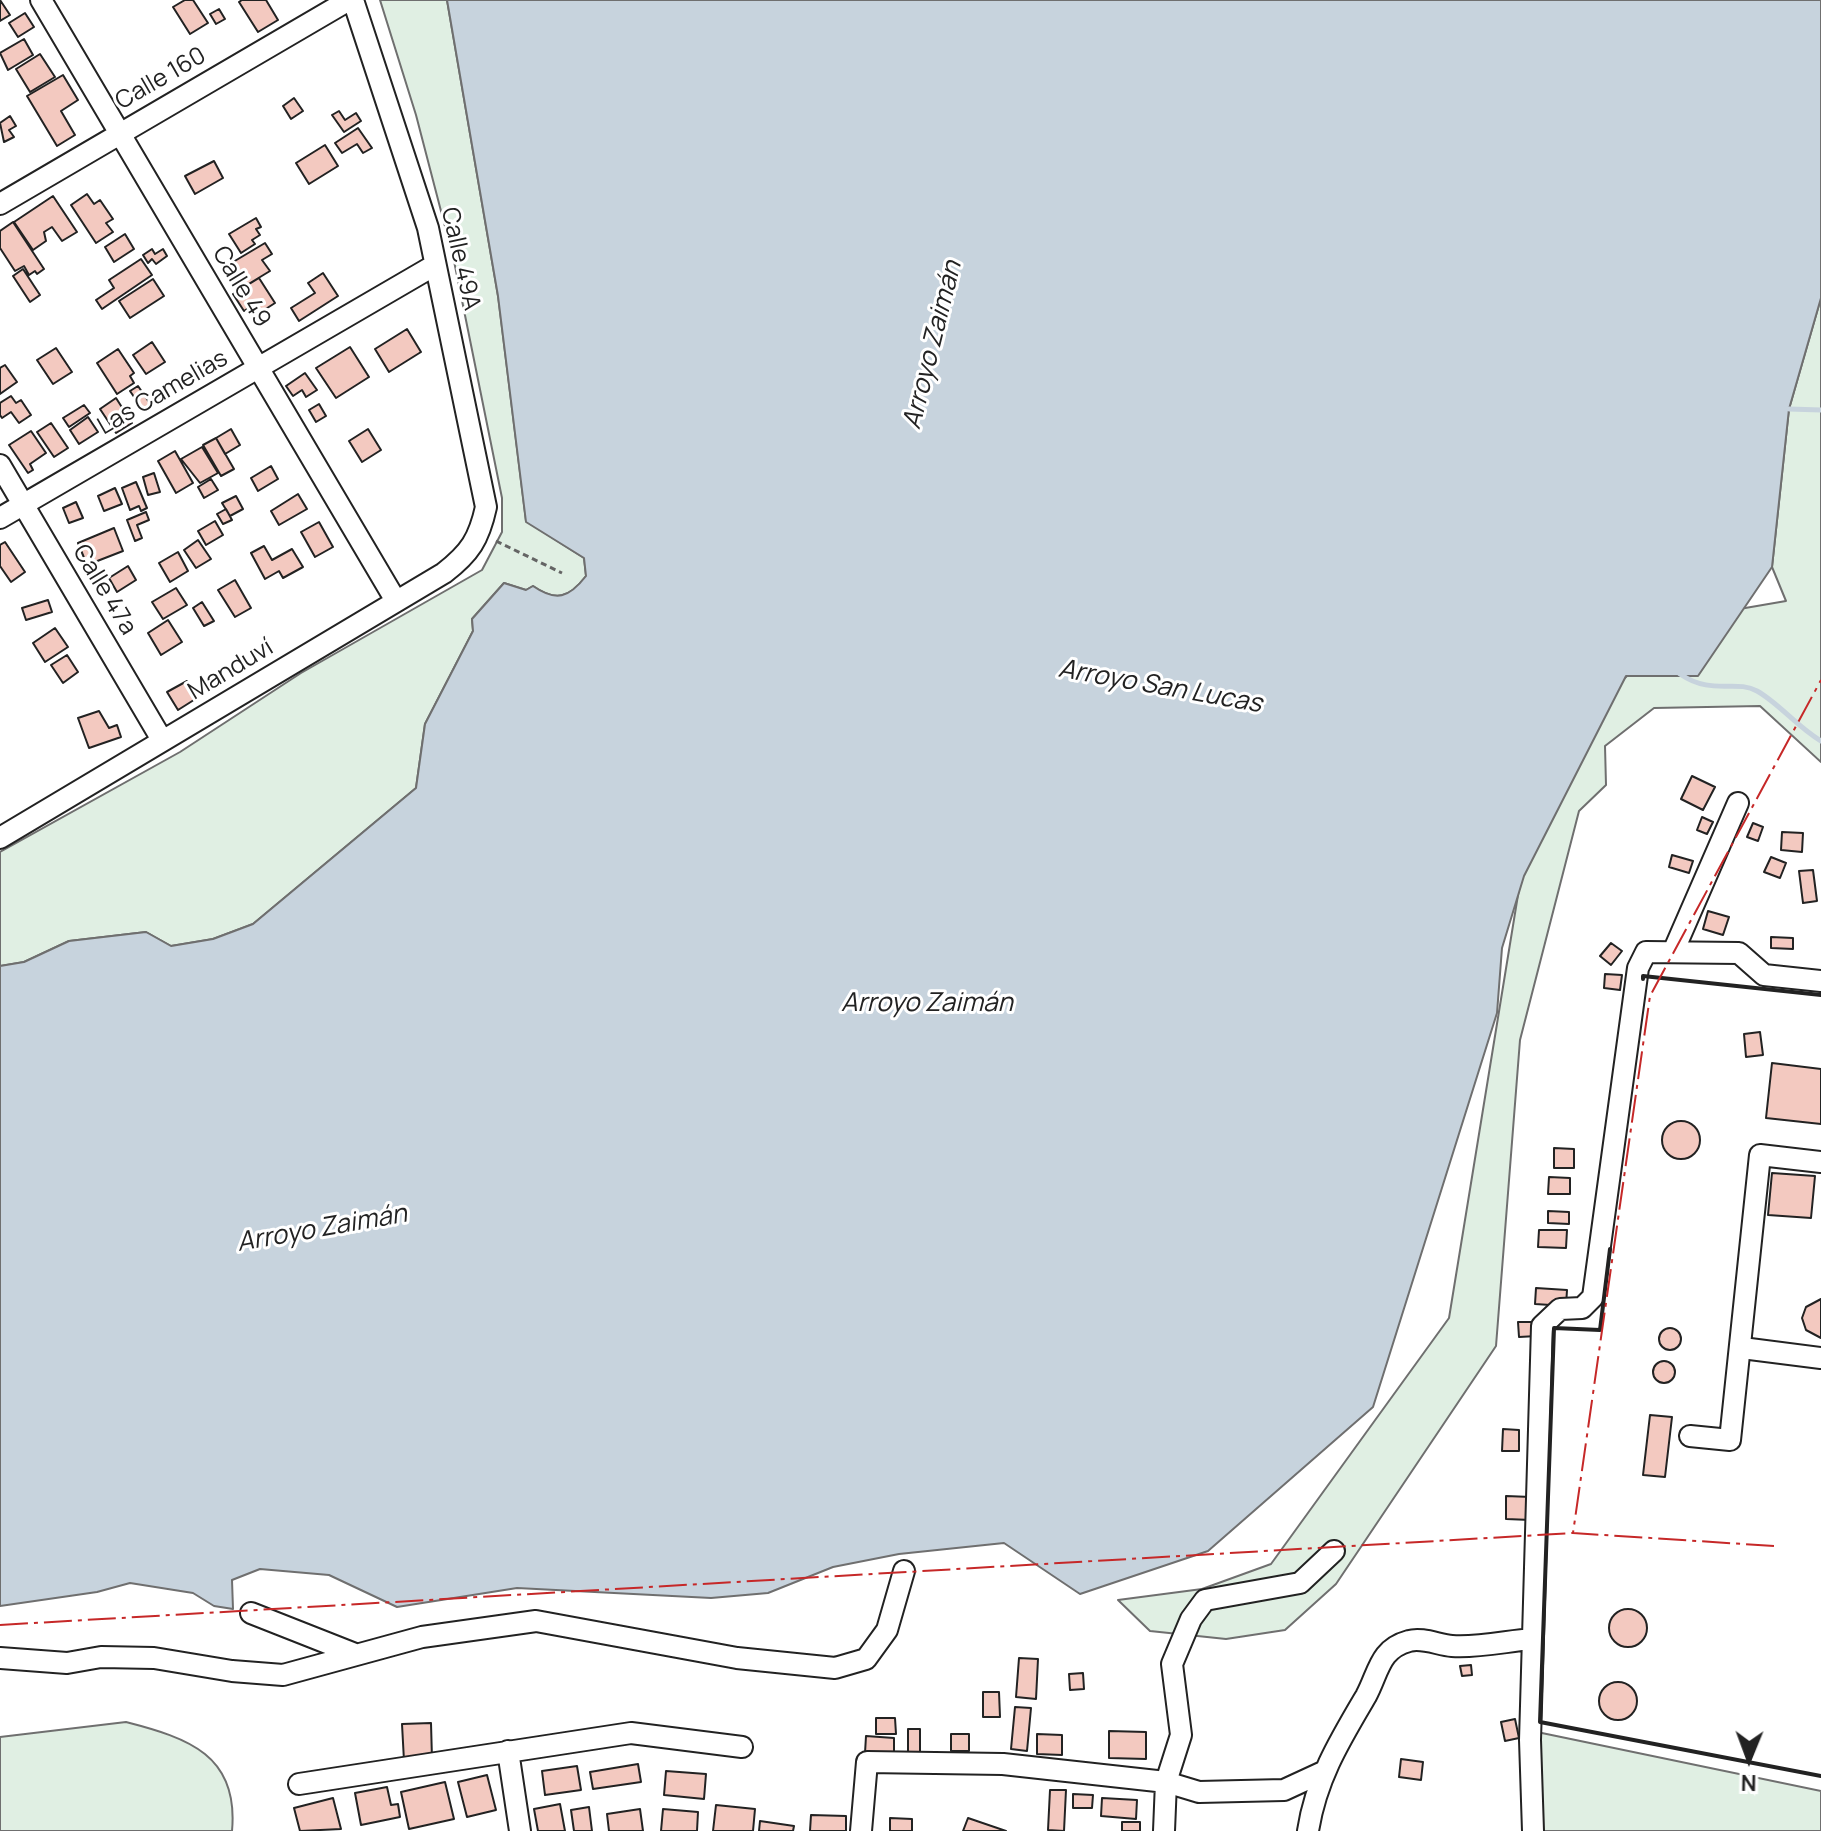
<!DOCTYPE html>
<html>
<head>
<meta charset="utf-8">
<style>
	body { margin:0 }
	#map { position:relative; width:1821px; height:1831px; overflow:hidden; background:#fff; font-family:Manrope,sans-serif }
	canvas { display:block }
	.north { position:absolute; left:1709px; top:1719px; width:80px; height:80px; -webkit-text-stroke:6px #fff; paint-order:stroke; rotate:181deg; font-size:22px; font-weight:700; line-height:32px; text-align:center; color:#222 }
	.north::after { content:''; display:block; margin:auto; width:28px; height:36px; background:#222; clip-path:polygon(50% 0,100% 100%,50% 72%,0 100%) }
</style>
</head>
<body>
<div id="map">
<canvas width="1821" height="1831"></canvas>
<div class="north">N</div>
</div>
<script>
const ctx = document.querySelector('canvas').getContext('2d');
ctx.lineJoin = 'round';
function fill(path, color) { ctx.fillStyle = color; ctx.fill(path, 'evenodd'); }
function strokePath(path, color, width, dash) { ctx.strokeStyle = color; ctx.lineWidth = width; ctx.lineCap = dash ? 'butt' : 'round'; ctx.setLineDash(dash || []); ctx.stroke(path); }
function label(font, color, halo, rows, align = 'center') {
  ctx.font = font + ' Manrope,sans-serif'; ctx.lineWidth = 6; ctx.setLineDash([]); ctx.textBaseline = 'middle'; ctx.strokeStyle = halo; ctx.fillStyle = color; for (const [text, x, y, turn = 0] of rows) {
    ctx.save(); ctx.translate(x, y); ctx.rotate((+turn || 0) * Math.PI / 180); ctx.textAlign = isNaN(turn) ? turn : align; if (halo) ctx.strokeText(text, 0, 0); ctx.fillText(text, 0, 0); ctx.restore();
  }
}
const green = new Path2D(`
	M 380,0 L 447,0 L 498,296 L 526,521 L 584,558 L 586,576 C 569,598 556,602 533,586 L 526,590 L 504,583 L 472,619 L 473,631 L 425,724 L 416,788 L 253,924 L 213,939 L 171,946 L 146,932 L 69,941 L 24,962 L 0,966 L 0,852 L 180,752 L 301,673 L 482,570 L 502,532 L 502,498 L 454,261 L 416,115 Z
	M 1821,298 L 1821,762 L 1760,706 L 1654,708 L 1605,746 L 1606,785 L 1579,811 L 1520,1040 L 1496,1346 L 1336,1584 L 1285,1630 L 1226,1639 L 1150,1631 L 1118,1600 L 1202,1589 L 1271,1564 L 1449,1318 L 1540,760 L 1687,618 L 1786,601 L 1772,567 L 1789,409 Z
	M 126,1722 C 188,1738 239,1755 232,1831 L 0,1831 L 0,1737 Z
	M 1537,1732 L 1821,1791 L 1821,1831 L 1541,1831 Z`);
const water = new Path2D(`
	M 447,0 L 1821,0 L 1821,298 L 1789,409 L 1772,567 L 1698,676 L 1626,676 L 1524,876 L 1502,948 L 1497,1013 L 1373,1407 L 1208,1551 L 1080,1594 L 1004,1543 L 899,1554 L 833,1567 L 768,1593 L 711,1598 L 517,1588 L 397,1607 L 329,1575 L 260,1569 L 232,1580 L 233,1609 L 214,1606 L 193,1593 L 130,1583 L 97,1592 L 0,1606 L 0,966 L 24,962 L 69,941 L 146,932 L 171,946 L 213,939 L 253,924 L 416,788 L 425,724 L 473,631 L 472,619 L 504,583 L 526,590 L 533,586 C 556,602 569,598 586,576 L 584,558 L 526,522 L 498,296 Z`);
const stream = new Path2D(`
	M 1789,409 L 1821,410
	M 1680,674 C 1712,696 1736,679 1757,691 C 1780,704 1797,727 1821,741`);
const building = new Path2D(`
	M 0,0 L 10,15 L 0,21 Z
	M 185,0 L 193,0 L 208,23 L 190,34 L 173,7 Z
	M 242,0 L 266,0 L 278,20 L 258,32 L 239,2 Z
	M 219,9 L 225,19 L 216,24 L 210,14 Z
	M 25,13 L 34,27 L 18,37 L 9,23 Z
	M 24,39 L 33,55 L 8,70 L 0,53 Z
	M 40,54 L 55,77 L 30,92 L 16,69 Z
	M 63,75 L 78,100 L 61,111 L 75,135 L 57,146 L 27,96 Z
	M 294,98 L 303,111 L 291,119 L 283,106 Z
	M 339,111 L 345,120 L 356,113 L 361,121 L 344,132 L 332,115 Z
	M 10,116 L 16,126 L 9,130 L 14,137 L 4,142 L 0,123 Z
	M 358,128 L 372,148 L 363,153 L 357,144 L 342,153 L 335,143 Z
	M 325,145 L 338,166 L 309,184 L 296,163 Z
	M 214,161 L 223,178 L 195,194 L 185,176 Z
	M 87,194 L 94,204 L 100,200 L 113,219 L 106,223 L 113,232 L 96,243 L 71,205 Z
	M 53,196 L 77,232 L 62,241 L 52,227 L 44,232 L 46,241 L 33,250 L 14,222 Z
	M 256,218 L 261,227 L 256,229 L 260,235 L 252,240 L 255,244 L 241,253 L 229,234 Z
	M 13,222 L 44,269 L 37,274 L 35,271 L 29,275 L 24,266 L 15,271 L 0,248 L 0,231 Z
	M 125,234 L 134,249 L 114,262 L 105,247 Z
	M 265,243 L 272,254 L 262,260 L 270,271 L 237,291 L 223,268 Z
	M 152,249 L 155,254 L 163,249 L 167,256 L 156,264 L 152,259 L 148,263 L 143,255 Z
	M 141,259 L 152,275 L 102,309 L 96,300 L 114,288 L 109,280 Z
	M 23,269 L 40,295 L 30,302 L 13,276 Z
	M 323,273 L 338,296 L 299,321 L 291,308 L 315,293 L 308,283 Z
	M 259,278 L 275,303 L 261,312 L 256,303 L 244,311 L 233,294 Z
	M 153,279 L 164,296 L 130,318 L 119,301 Z
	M 407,329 L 421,352 L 389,372 L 375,349 Z
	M 152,342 L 165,362 L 146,374 L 133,355 Z
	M 350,347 L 369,377 L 336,398 L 316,368 Z
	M 56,348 L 72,372 L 53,384 L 37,360 Z
	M 118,349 L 134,373 L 130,376 L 134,383 L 117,394 L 97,363 Z
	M 5,365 L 17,382 L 0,394 L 0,368 Z
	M 305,373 L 317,390 L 306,397 L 302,390 L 293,396 L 286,386 Z
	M 138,386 L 151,405 L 143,410 L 130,391 Z
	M 11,396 L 16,403 L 21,400 L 31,415 L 19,423 L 11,412 L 2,418 L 0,415 L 0,403 Z
	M 116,398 L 132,423 L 116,433 L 100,409 Z
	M 319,404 L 326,416 L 316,422 L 309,410 Z
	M 84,405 L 90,413 L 69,427 L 63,418 Z
	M 88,417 L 98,432 L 79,444 L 70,430 Z
	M 51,423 L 68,448 L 54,457 L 37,432 Z
	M 231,429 L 240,445 L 225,454 L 216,438 Z
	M 368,429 L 381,450 L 362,462 L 349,441 Z
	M 31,431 L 46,453 L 30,464 L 33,470 L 28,473 L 9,445 Z
	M 216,438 L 234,469 L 221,476 L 203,445 Z
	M 202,447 L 218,473 L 200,483 L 181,459 Z
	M 175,451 L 193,483 L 176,493 L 158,461 Z
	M 271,466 L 278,479 L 258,491 L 251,478 Z
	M 154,473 L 160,492 L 148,495 L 143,477 Z
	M 211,479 L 218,490 L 204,498 L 198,487 Z
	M 136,482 L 147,508 L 141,511 L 139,506 L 130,510 L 122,488 Z
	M 115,488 L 122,504 L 104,511 L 98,496 Z
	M 298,494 L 307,509 L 279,525 L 271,511 Z
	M 236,496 L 243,509 L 230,516 L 222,503 Z
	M 76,502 L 83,518 L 69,523 L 63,508 Z
	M 226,509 L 232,520 L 223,524 L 217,514 Z
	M 146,512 L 149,520 L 137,525 L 142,538 L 135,541 L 127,520 Z
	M 215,521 L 223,535 L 206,545 L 198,531 Z
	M 319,522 L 333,547 L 315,557 L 301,532 Z
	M 114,528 L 123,551 L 87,565 L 78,543 Z
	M 198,540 L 211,559 L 196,568 L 184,550 Z
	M 5,542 L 25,572 L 11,582 L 0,566 L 0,545 Z
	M 264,546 L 272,560 L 292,549 L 303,567 L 283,578 L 279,571 L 265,579 L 251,553 Z
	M 178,552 L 188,571 L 170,582 L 159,563 Z
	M 128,566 L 136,580 L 117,592 L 109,578 Z
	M 235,580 L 251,608 L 235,617 L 218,590 Z
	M 176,588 L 187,605 L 163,619 L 152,602 Z
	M 48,600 L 52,612 L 26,620 L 22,608 Z
	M 202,602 L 214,621 L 204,626 L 193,608 Z
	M 168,620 L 182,642 L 161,655 L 148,633 Z
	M 55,628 L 68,647 L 45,662 L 33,643 Z
	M 67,655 L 78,672 L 63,683 L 51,665 Z
	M 187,681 L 197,698 L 178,710 L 167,692 Z
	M 99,711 L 109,728 L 117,725 L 121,737 L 89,748 L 78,718 Z
	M 1692,776 L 1715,787 L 1703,810 L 1681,799 Z
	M 1702,817 L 1713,822 L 1707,834 L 1697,830 Z
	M 1753,823 L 1763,827 L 1758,841 L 1747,837 Z
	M 1782,832 L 1803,833 L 1802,852 L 1781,850 Z
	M 1672,855 L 1693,861 L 1689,873 L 1669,867 Z
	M 1771,857 L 1786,863 L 1780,878 L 1764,872 Z
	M 1813,870 L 1817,901 L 1803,903 L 1799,871 Z
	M 1708,911 L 1729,917 L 1723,935 L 1703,929 Z
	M 1771,937 L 1793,938 L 1793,949 L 1771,948 Z
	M 1611,943 L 1622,951 L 1611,965 L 1600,956 Z
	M 1605,974 L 1622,975 L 1620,990 L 1604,988 Z
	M 1760,1032 L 1763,1055 L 1746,1057 L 1744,1034 Z
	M 1772,1063 L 1821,1069 L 1821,1124 L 1766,1118 Z
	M1662 1140a19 19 0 1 1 38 0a19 19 0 1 1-38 0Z
	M 1554,1148 L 1574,1149 L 1574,1168 L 1554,1168 Z
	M 1772,1173 L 1815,1176 L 1811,1218 L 1768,1215 Z
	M 1549,1177 L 1570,1178 L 1570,1194 L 1548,1194 Z
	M 1548,1211 L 1569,1212 L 1569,1224 L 1548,1223 Z
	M 1539,1230 L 1567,1230 L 1566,1248 L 1538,1247 Z
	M 1536,1288 L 1567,1290 L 1566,1306 L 1535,1304 Z
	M 1821,1299 L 1821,1338 L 1806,1330 L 1802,1318 L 1806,1307 Z
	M 1518,1322 L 1536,1322 L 1537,1336 L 1519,1337 Z
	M1659 1339a11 11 0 1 1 22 0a11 11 0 1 1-22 0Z
	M1653 1372a11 11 0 1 1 22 0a11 11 0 1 1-22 0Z
	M 1650,1415 L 1672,1417 L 1665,1477 L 1643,1475 Z
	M 1503,1429 L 1519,1430 L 1519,1451 L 1502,1451 Z
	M 1506,1496 L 1531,1497 L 1531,1520 L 1506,1519 Z
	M1609 1628a19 19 0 1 1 38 0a19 19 0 1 1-38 0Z
	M 1019,1658 L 1038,1659 L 1036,1699 L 1016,1697 Z
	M 1471,1665 L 1472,1675 L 1462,1676 L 1460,1666 Z
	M 1083,1673 L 1084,1689 L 1070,1690 L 1069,1674 Z
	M1599 1701a19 19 0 1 1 38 0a19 19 0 1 1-38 0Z
	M 983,1692 L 999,1692 L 1000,1717 L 983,1717 Z
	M 1015,1707 L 1031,1708 L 1027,1751 L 1011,1749 Z
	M 876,1718 L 895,1718 L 896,1734 L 876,1734 Z
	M 1515,1719 L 1519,1738 L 1505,1741 L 1501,1722 Z
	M 431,1723 L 432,1759 L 404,1761 L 402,1724 Z
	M 908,1729 L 920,1729 L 920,1755 L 908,1754 Z
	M 1109,1731 L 1146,1732 L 1146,1759 L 1109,1758 Z
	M 951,1734 L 969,1734 L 969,1751 L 951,1751 Z
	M 1037,1734 L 1062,1735 L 1062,1755 L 1037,1754 Z
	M 866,1736 L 894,1738 L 894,1754 L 865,1753 Z
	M 1401,1759 L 1423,1762 L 1421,1780 L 1399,1777 Z
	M 638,1764 L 641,1782 L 593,1789 L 590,1772 Z
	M 577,1766 L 581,1790 L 545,1795 L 542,1771 Z
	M 666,1771 L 706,1774 L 704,1799 L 664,1795 Z
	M 487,1775 L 496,1810 L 467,1817 L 458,1782 Z
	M 445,1782 L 454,1819 L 409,1829 L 401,1792 Z
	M 387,1787 L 391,1805 L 398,1804 L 400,1817 L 361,1825 L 355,1793 Z
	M 1050,1790 L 1066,1790 L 1064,1831 L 1048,1830 Z
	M 1073,1794 L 1093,1795 L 1092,1808 L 1073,1808 Z
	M 333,1798 L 341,1829 L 300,1831 L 294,1808 Z
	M 1102,1798 L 1137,1800 L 1136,1819 L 1101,1816 Z
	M 560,1804 L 565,1831 L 538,1831 L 534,1809 Z
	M 716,1805 L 755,1809 L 753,1831 L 713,1831 Z
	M 589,1807 L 592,1831 L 574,1831 L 571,1810 Z
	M 640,1809 L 643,1831 L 609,1831 L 607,1814 Z
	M 663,1809 L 698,1812 L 697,1831 L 661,1831 Z
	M 811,1815 L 846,1816 L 846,1831 L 810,1831 Z
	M 890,1818 L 912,1819 L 912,1831 L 890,1831 Z
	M 968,1818 L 1006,1831 L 963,1831 Z
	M 760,1821 L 794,1826 L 793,1831 L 759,1831 Z
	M 1122,1822 L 1140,1822 L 1140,1831 L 1122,1831 Z`);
const path = new Path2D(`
	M 496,541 L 562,573`);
const minor = new Path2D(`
	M 41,0 L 396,601
	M 0,204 L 349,0
	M 0,465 L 162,740
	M 0,518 L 435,265
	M 0,838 L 444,573 C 470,553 479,539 486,507 L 428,228 L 353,0
	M 1673,952 L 1738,803
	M 1742,1348 L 1821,1358
	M 1690,1436 L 1730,1440 L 1760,1155 L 1821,1162
	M 251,1613 L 355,1654
	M 0,1658 L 67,1663 L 101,1657 L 154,1658 L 232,1671 L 283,1675 L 422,1637 L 536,1621 L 737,1658 L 835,1668 L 866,1659 L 887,1630 L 904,1571
	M 508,1751 L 520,1831
	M 299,1784 L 631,1733 L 742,1747
	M 861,1831 L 867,1762 L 1003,1764 L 1166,1782 L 1199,1792 L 1284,1790 L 1323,1772
	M 1164,1831 L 1166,1782 L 1181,1735 L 1172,1664 L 1191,1619 L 1205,1600 L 1300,1583 L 1334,1551
	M 1308,1831 C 1316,1779 1340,1740 1366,1696 C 1379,1672 1379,1649 1409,1641 C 1422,1637 1439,1645 1452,1646 C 1478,1648 1507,1641 1532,1639
	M 1533,1831 L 1530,1740 L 1542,1326 L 1560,1309 L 1582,1308 L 1593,1297 L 1638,968 L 1646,952 L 1739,953 L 1764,975 L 1821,981`);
const wall = new Path2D(`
	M 1643,979 L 1643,976 L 1821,995
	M 1610,1249 L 1600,1330 L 1554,1328 L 1540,1722 L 1821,1776`);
const power = new Path2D(`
	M 1774,1546 L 1573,1533 L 1650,996 L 1821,680
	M 0,1625 L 1573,1533`);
const streetNames = [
	["Calle 160",161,79,-30],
	["Calle 49A",460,259,77],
	["Calle 49",241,287,59],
	["Las Camelias",163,393,-30],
	["Calle 47a",104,590,59],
	["Manduví",231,670,-31]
];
const waterNames = [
	["Arroyo Zaimán",933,345,-76],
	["Arroyo San Lucas",1160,687,10],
	["Arroyo Zaimán",927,1004],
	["Arroyo Zaimán",322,1229,-10]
];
fill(green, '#e0efe3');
strokePath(green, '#6f6f6f', 2);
fill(water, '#c7d3dd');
strokePath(water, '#6f6f6f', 2);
strokePath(stream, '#c7d3dd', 5);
fill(building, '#f3c9c0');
strokePath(building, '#222', 2);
strokePath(minor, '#222', 24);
strokePath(path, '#646464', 3, [6, 4]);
strokePath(minor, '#fff', 20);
strokePath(wall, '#222', 4);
strokePath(power, '#c62828', 2, [28, 6, 4, 6]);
label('24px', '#222', '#fff', streetNames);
label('italic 26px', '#222', '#fff', waterNames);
</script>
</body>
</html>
